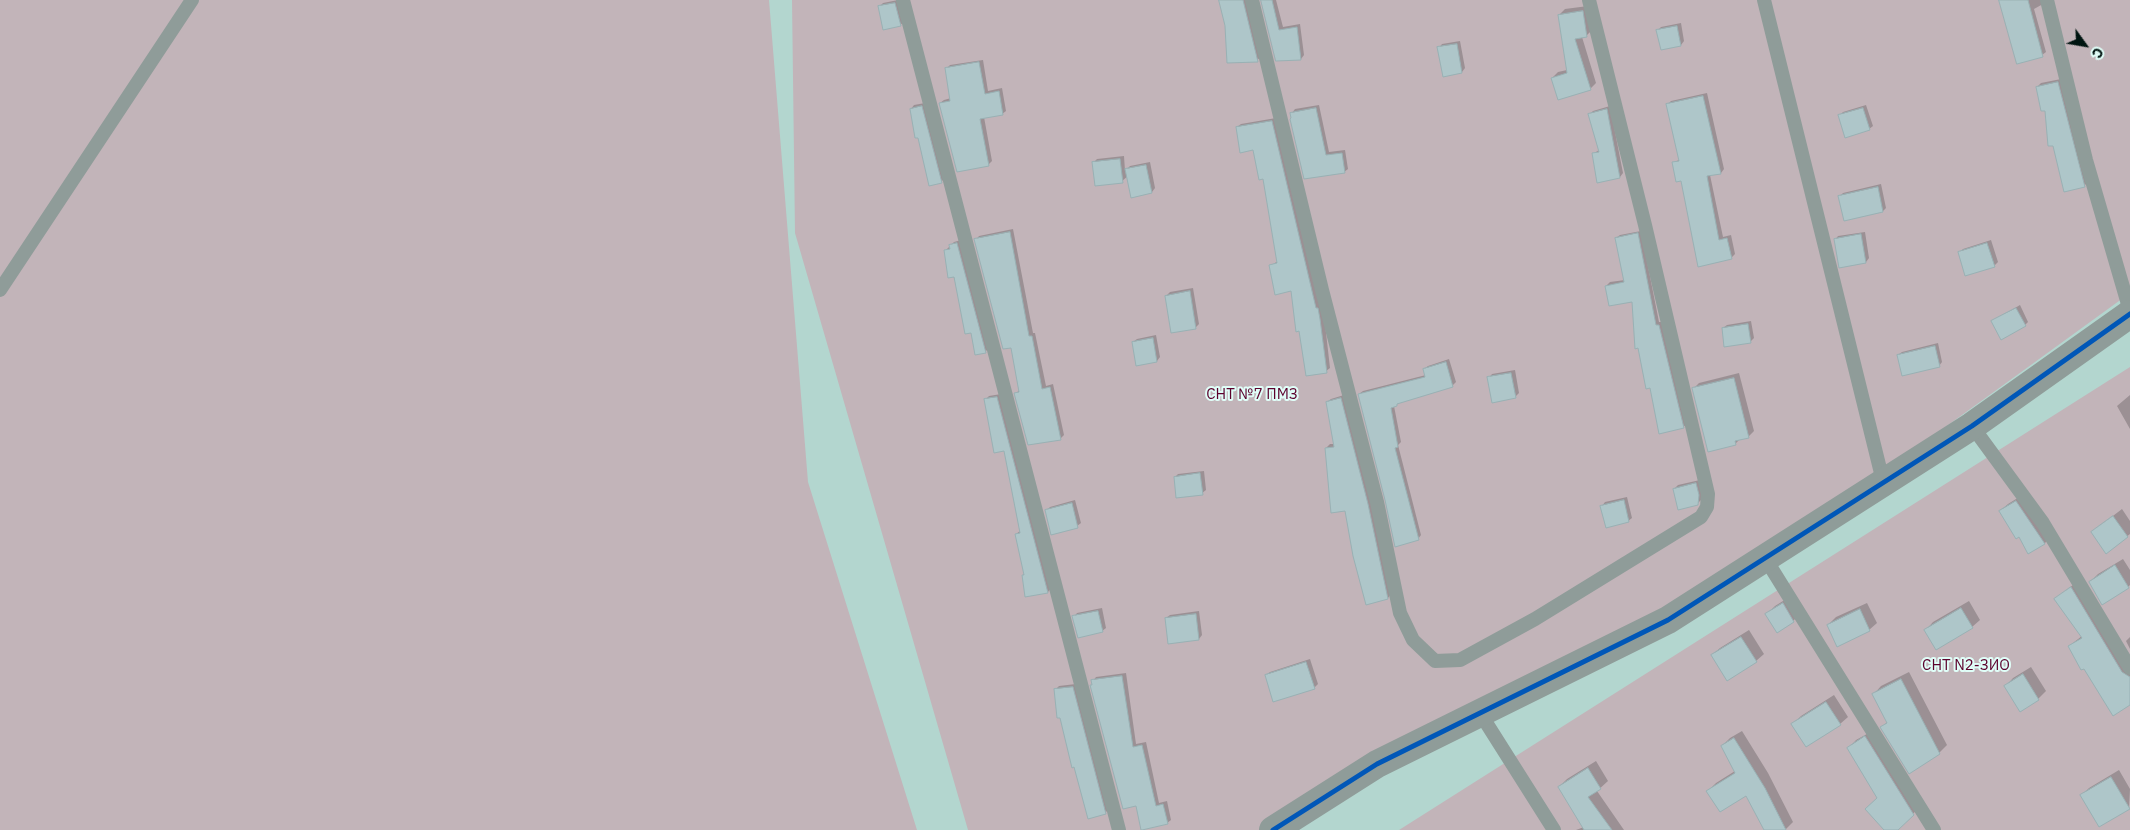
<!DOCTYPE html>
<html>
<head>
<meta charset="utf-8">
<style>
	body { margin:0 }
	#map { position:relative; width:2130px; height:830px; overflow:hidden; background:#b3d6cf; font-family:"IBM Plex Sans",sans-serif }
	canvas { display:block }
	.north { position:absolute; left:2060px; top:20px; width:50px; height:50px; -webkit-text-stroke:4px #e0fef8; paint-order:stroke; rotate:122deg; font-size:14px; font-weight:700; line-height:20px; text-align:center; color:#001511 }
	.north::after { content:''; display:block; margin:auto; width:18px; height:22px; background:#001511; clip-path:polygon(50% 0,100% 100%,50% 72%,0 100%) }
</style>
</head>
<body>
<div id="map">
<canvas width="2130" height="830"></canvas>
<div class="north">С</div>
</div>
<script>
const ctx = document.querySelector('canvas').getContext('2d');
ctx.lineJoin = 'round';
function fill(path, color) { ctx.fillStyle = color; ctx.fill(path, 'evenodd'); }
function strokePath(path, color, width, dash) { ctx.strokeStyle = color; ctx.lineWidth = width; ctx.lineCap = dash ? 'butt' : 'round'; ctx.setLineDash(dash || []); ctx.stroke(path); }
function label(font, color, halo, rows, align = 'center') {
  ctx.font = font + ' "IBM Plex Sans",sans-serif'; ctx.lineWidth = 4; ctx.setLineDash([]); ctx.textBaseline = 'middle'; ctx.strokeStyle = halo; ctx.fillStyle = color; for (const [text, x, y, turn = 0] of rows) {
    ctx.save(); ctx.translate(x, y); ctx.rotate((+turn || 0) * Math.PI / 180); ctx.textAlign = isNaN(turn) ? turn : align; if (halo) ctx.strokeText(text, 0, 0); ctx.fillText(text, 0, 0); ctx.restore();
  }
}
const green = new Path2D(`
	M 0,0 L 769,0 L 808,482 L 917,830 L 0,830 Z
	M 792,0 L 2130,0 L 2130,293 L 1765,558 L 1285,830 L 968,830 L 795,233 Z
	M 2130,367 L 2130,830 L 1399,830 Z`);
const shadow = new Path2D(`
	M 898,0 L 904,22 L 900,25 L 879,7 L 883,3 Z
	M 1220,0 L 1247,0 L 1261,57 L 1257,60 L 1226,26 Z
	M 1262,0 L 1276,0 L 1283,27 L 1300,24 L 1304,55 L 1301,59 L 1277,60 Z
	M 2001,0 L 2043,0 L 2043,4 L 2034,9 L 2046,52 L 2042,55 Z
	M 1588,6 L 1592,30 L 1586,36 L 1582,37 L 1596,83 L 1590,89 L 1552,78 L 1558,72 L 1567,70 L 1559,15 L 1565,9 Z
	M 1681,23 L 1684,41 L 1681,45 L 1658,30 L 1661,27 Z
	M 1460,41 L 1465,68 L 1462,72 L 1439,48 L 1442,44 Z
	M 983,60 L 988,91 L 1002,88 L 1006,111 L 1002,114 L 984,117 L 992,161 L 988,165 L 940,103 L 944,100 L 951,98 L 946,69 L 950,65 Z
	M 2061,79 L 2088,182 L 2084,186 L 2046,109 L 2037,87 L 2041,83 Z
	M 1707,93 L 1724,169 L 1721,173 L 1710,175 L 1723,237 L 1731,235 L 1735,254 L 1732,257 L 1699,266 L 1682,180 L 1674,163 L 1680,159 L 1668,104 L 1671,101 Z
	M 925,103 L 945,178 L 941,182 L 911,109 L 914,105 Z
	M 1319,105 L 1329,152 L 1345,150 L 1348,169 L 1344,172 L 1305,178 L 1292,113 L 1295,109 Z
	M 1866,105 L 1873,126 L 1869,129 L 1839,116 L 1843,112 Z
	M 1610,106 L 1623,173 L 1620,177 L 1593,154 L 1599,150 L 1589,115 L 1593,111 Z
	M 1276,118 L 1324,315 L 1330,368 L 1326,371 L 1292,290 L 1270,266 L 1278,261 L 1264,178 L 1254,149 L 1237,127 L 1241,124 Z
	M 1124,156 L 1125,171 L 1130,166 L 1150,162 L 1155,188 L 1152,192 L 1128,176 L 1122,181 L 1094,162 L 1097,159 Z
	M 1881,184 L 1886,208 L 1883,211 L 1840,196 L 1843,193 Z
	M 1013,229 L 1033,333 L 1035,333 L 1046,386 L 1053,384 L 1064,435 L 1060,439 L 1016,394 L 1019,390 L 1012,346 L 976,240 L 979,236 Z
	M 1641,231 L 1659,322 L 1663,322 L 1687,424 L 1683,427 L 1633,300 L 1606,286 L 1610,282 L 1625,280 L 1616,238 L 1620,235 Z
	M 1865,232 L 1869,258 L 1866,262 L 1835,240 L 1838,236 Z
	M 961,240 L 989,348 L 985,352 L 972,332 L 945,251 L 954,242 Z
	M 1991,240 L 1998,262 L 1994,266 L 1959,253 L 1963,249 Z
	M 1193,288 L 1199,324 L 1196,327 L 1166,296 L 1170,292 Z
	M 2020,305 L 2028,322 L 2025,325 L 1993,321 Z
	M 1751,321 L 1754,338 L 1750,342 L 1723,328 L 1727,325 Z
	M 1156,335 L 1160,357 L 1157,361 L 1133,342 L 1137,339 Z
	M 1938,343 L 1942,362 L 1939,366 L 1898,355 L 1902,352 Z
	M 1449,359 L 1456,382 L 1452,386 L 1401,401 L 1394,406 L 1401,442 L 1398,445 L 1421,535 L 1418,539 L 1359,394 L 1363,391 L 1426,375 L 1424,369 L 1428,366 Z
	M 1515,370 L 1519,393 L 1515,397 L 1489,378 L 1492,374 Z
	M 1739,373 L 1754,431 L 1748,437 L 1740,439 L 1735,444 L 1694,388 L 1699,383 Z
	M 1001,394 L 1051,588 L 1048,592 L 1023,575 L 1025,573 L 1016,534 L 1020,531 L 1005,449 L 985,400 L 989,396 Z
	M 1344,395 L 1372,500 L 1391,594 L 1388,598 L 1346,510 L 1326,448 L 1330,444 L 1335,444 L 1327,402 L 1331,399 Z
	M 2130,395 L 2130,429 L 2117,406 Z
	M 1204,471 L 1206,490 L 1202,493 L 1175,477 L 1178,474 Z
	M 1700,480 L 1702,490 L 1701,500 L 1697,504 L 1674,489 L 1678,485 Z
	M 2024,494 L 2052,535 L 2045,543 L 2029,552 L 2020,536 L 2000,511 L 2008,504 Z
	M 1627,497 L 1632,518 L 1628,521 L 1602,506 L 1605,502 Z
	M 1075,500 L 1081,523 L 1077,526 L 1046,511 L 1050,507 Z
	M 2122,509 L 2130,521 L 2130,534 L 2106,552 L 2092,532 Z
	M 2123,559 L 2130,570 L 2130,585 L 2128,587 L 2090,582 L 2098,574 Z
	M 2079,580 L 2130,663 L 2130,704 L 2069,646 L 2082,636 L 2056,599 Z
	M 1791,596 L 1801,613 L 1793,621 L 1777,631 L 1767,614 L 1775,606 Z
	M 1969,601 L 1980,620 L 1972,627 L 1926,630 L 1933,622 Z
	M 1867,603 L 1877,623 L 1869,630 L 1828,625 L 1836,617 Z
	M 1102,608 L 1106,628 L 1102,631 L 1074,617 L 1077,613 Z
	M 1199,611 L 1202,635 L 1199,639 L 1166,618 L 1170,615 Z
	M 1749,630 L 1764,654 L 1756,661 L 1712,655 L 1720,648 Z
	M 2130,637 L 2130,649 L 2126,641 Z
	M 1310,659 L 1318,684 L 1314,688 L 1266,675 L 1270,672 Z
	M 2031,667 L 2046,691 L 2038,699 L 2006,686 L 2013,678 Z
	M 1909,672 L 1947,745 L 1939,753 L 1910,772 L 1882,727 L 1888,721 L 1874,694 L 1881,686 Z
	M 1126,673 L 1136,744 L 1146,742 L 1159,803 L 1167,801 L 1171,820 L 1167,823 L 1137,804 L 1093,681 L 1096,677 Z
	M 1076,684 L 1109,809 L 1105,813 L 1055,690 L 1059,686 Z
	M 1834,695 L 1848,717 L 1840,724 L 1793,724 L 1801,716 Z
	M 1874,730 L 1921,806 L 1896,830 L 1886,830 L 1879,797 L 1849,748 L 1856,740 Z
	M 1742,731 L 1768,773 L 1793,822 L 1785,830 L 1765,830 L 1747,794 L 1708,791 L 1716,783 L 1735,771 L 1722,746 L 1730,738 Z
	M 1596,761 L 1608,781 L 1597,791 L 1624,830 L 1576,830 L 1584,827 L 1559,787 L 1567,779 Z
	M 2119,770 L 2130,789 L 2129,808 L 2081,796 L 2089,788 Z`);
const building = new Path2D(`
	M 1219,0 L 1243,0 L 1258,62 L 1227,63 L 1225,26 Z
	M 1261,0 L 1272,0 L 1279,30 L 1297,27 L 1301,60 L 1276,61 Z
	M 1999,0 L 2028,0 L 2043,57 L 2017,64 Z
	M 895,3 L 901,26 L 883,30 L 878,6 Z
	M 1583,11 L 1587,37 L 1575,39 L 1591,90 L 1558,100 L 1551,78 L 1567,73 L 1558,15 Z
	M 1677,26 L 1681,46 L 1661,50 L 1656,30 Z
	M 1457,44 L 1462,73 L 1443,77 L 1437,47 Z
	M 979,62 L 985,94 L 999,91 L 1003,115 L 980,119 L 989,166 L 957,172 L 939,103 L 950,101 L 945,68 Z
	M 2058,82 L 2085,187 L 2064,192 L 2053,146 L 2048,146 L 2045,111 L 2041,111 L 2036,87 Z
	M 1703,96 L 1721,174 L 1707,176 L 1719,240 L 1727,238 L 1732,259 L 1698,267 L 1681,181 L 1676,182 L 1672,162 L 1679,161 L 1666,104 Z
	M 922,106 L 942,183 L 929,186 L 918,138 L 915,138 L 910,109 Z
	M 1316,108 L 1326,155 L 1342,153 L 1345,173 L 1304,179 L 1290,119 L 1291,118 L 1290,113 Z
	M 1863,108 L 1870,130 L 1845,138 L 1838,115 Z
	M 1607,109 L 1620,178 L 1597,183 L 1592,153 L 1599,152 L 1588,114 Z
	M 1272,121 L 1316,308 L 1318,308 L 1320,319 L 1327,373 L 1306,376 L 1299,331 L 1296,332 L 1291,291 L 1275,295 L 1269,265 L 1277,263 L 1263,179 L 1259,180 L 1253,150 L 1240,153 L 1236,127 Z
	M 1120,159 L 1123,183 L 1095,186 L 1092,162 Z
	M 1146,165 L 1152,193 L 1131,198 L 1125,169 Z
	M 1878,187 L 1883,212 L 1844,221 L 1838,196 Z
	M 1010,232 L 1029,336 L 1032,336 L 1042,389 L 1050,387 L 1061,440 L 1028,445 L 1014,393 L 1019,392 L 1011,348 L 1003,349 L 974,239 Z
	M 1638,233 L 1656,325 L 1659,325 L 1684,428 L 1659,434 L 1650,388 L 1646,389 L 1638,348 L 1635,349 L 1632,302 L 1609,306 L 1605,286 L 1624,282 L 1615,238 Z
	M 1861,234 L 1866,263 L 1839,268 L 1834,239 Z
	M 957,243 L 986,353 L 975,355 L 971,333 L 965,334 L 954,277 L 948,278 L 944,250 L 950,249 L 949,245 Z
	M 1987,243 L 1995,267 L 1965,276 L 1958,252 Z
	M 1190,291 L 1196,329 L 1171,333 L 1165,296 Z
	M 2016,308 L 2026,326 L 2001,340 L 1991,321 Z
	M 1748,324 L 1751,343 L 1724,347 L 1722,328 Z
	M 1153,338 L 1157,362 L 1136,366 L 1132,342 Z
	M 1935,346 L 1940,367 L 1902,376 L 1897,355 Z
	M 1446,362 L 1453,387 L 1397,404 L 1397,406 L 1391,408 L 1398,447 L 1395,448 L 1419,540 L 1395,547 L 1385,500 L 1358,394 L 1425,377 L 1423,369 Z
	M 1511,373 L 1516,398 L 1492,403 L 1487,377 Z
	M 1734,378 L 1749,438 L 1735,441 L 1736,445 L 1708,452 L 1692,388 Z
	M 997,397 L 1048,593 L 1025,597 L 1022,575 L 1024,575 L 1015,534 L 1020,533 L 1004,451 L 994,453 L 984,399 Z
	M 1341,398 L 1368,504 L 1388,599 L 1366,605 L 1353,556 L 1345,511 L 1331,513 L 1329,492 L 1325,448 L 1334,447 L 1326,402 Z
	M 1200,473 L 1203,495 L 1176,498 L 1174,477 Z
	M 1696,483 L 1699,495 L 1698,505 L 1678,510 L 1673,489 Z
	M 1624,500 L 1629,522 L 1606,528 L 1600,506 Z
	M 2016,501 L 2045,544 L 2028,554 L 2019,537 L 2016,539 L 1999,511 Z
	M 1072,503 L 1078,528 L 1051,535 L 1045,510 Z
	M 2113,516 L 2128,537 L 2106,554 L 2091,532 Z
	M 2115,565 L 2129,588 L 2102,605 L 2089,582 Z
	M 2071,587 L 2122,672 L 2130,677 L 2130,705 L 2113,716 L 2084,669 L 2081,670 L 2068,646 L 2082,638 L 2054,599 Z
	M 1783,603 L 1794,622 L 1777,633 L 1765,614 Z
	M 1961,608 L 1973,628 L 1936,650 L 1924,630 Z
	M 1860,609 L 1870,631 L 1837,647 L 1827,625 Z
	M 1098,611 L 1103,632 L 1078,638 L 1072,616 Z
	M 1196,614 L 1199,640 L 1168,644 L 1165,618 Z
	M 1741,637 L 1757,662 L 1727,681 L 1711,655 Z
	M 1306,662 L 1315,689 L 1273,702 L 1265,675 Z
	M 2023,674 L 2039,700 L 2020,712 L 2004,686 Z
	M 1122,676 L 1133,747 L 1142,745 L 1156,806 L 1163,804 L 1168,824 L 1142,830 L 1141,830 L 1136,806 L 1123,809 L 1090,685 L 1092,685 L 1091,680 Z
	M 1901,679 L 1940,754 L 1909,774 L 1880,727 L 1887,723 L 1872,694 Z
	M 1073,687 L 1106,814 L 1088,819 L 1074,767 L 1072,768 L 1060,718 L 1057,718 L 1054,689 Z
	M 1826,702 L 1841,725 L 1806,747 L 1791,724 Z
	M 1865,736 L 1914,815 L 1898,830 L 1884,830 L 1865,809 L 1877,798 L 1847,748 Z
	M 1734,738 L 1765,788 L 1786,830 L 1764,830 L 1746,796 L 1720,812 L 1706,791 L 1735,773 L 1721,746 Z
	M 1588,768 L 1601,789 L 1588,797 L 1612,830 L 1584,830 L 1558,787 Z
	M 2111,777 L 2130,809 L 2099,827 L 2080,795 Z`);
const service = new Path2D(`
	M 903,0 L 1119,830
	M 1252,0 L 1322,290 L 1377,502 L 1400,613 L 1413,640 L 1435,661 L 1460,660 L 1535,619 L 1701,517 L 1707,507 L 1708,494 L 1645,225 L 1589,0
	M 1764,0 L 1881,473
	M 2047,0 L 2086,160 L 2130,311
	M 0,290 L 192,0
	M 1972,426 L 2043,523 L 2130,668
	M 1765,558 L 1934,830
	M 1480,713 L 1554,830`);
const minor = new Path2D(`
	M 1273,830 L 1377,764 L 1668,620 L 1972,426 L 2130,314`);
const cycleway = new Path2D(`
	M 1273,830 L 1377,764 L 1668,620 L 1972,426 L 2130,314`);
const parkNames = [
	["СНТ №7 ПМЗ",1252,395],
	["СНТ N2-ЗИО",1966,666]
];
fill(green, '#c2b4b9');
fill(shadow, '#0003');
fill(building, '#aec6c9');
strokePath(building, '#99b1b4', 1);
strokePath(service, '#8f9c99', 14);
strokePath(minor, '#8f9c99', 28);
strokePath(cycleway, '#0057b8', 5);
label('15px', '#5c012c', '#e0fef8', parkNames);
</script>
</body>
</html>
